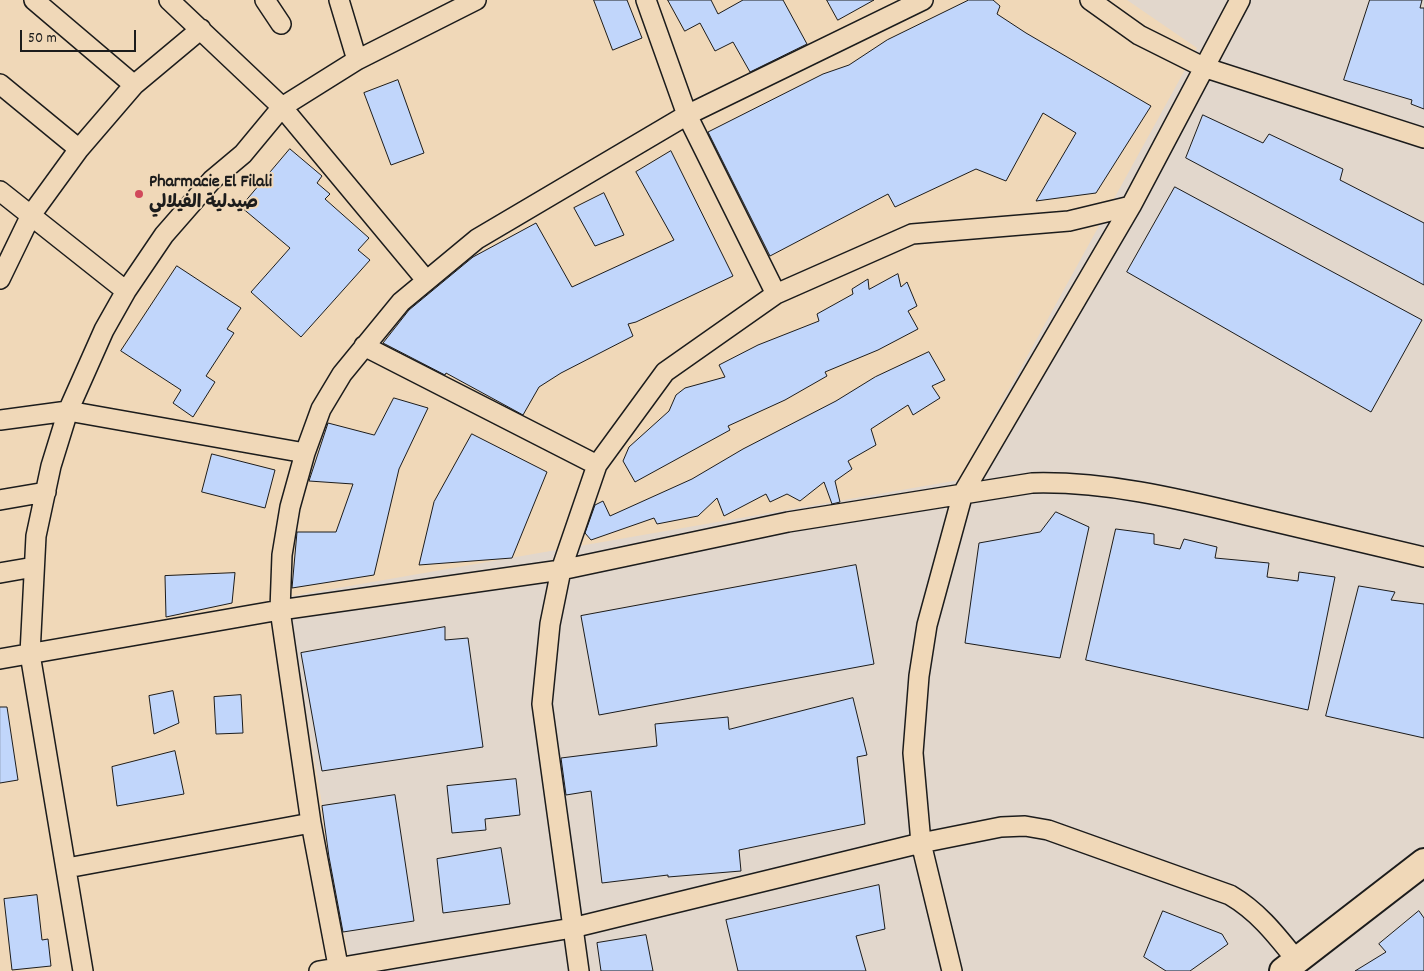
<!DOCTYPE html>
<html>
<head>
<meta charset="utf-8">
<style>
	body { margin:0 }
	#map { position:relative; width:1424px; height:971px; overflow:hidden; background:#f0d8b8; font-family:Dekko,sans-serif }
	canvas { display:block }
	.scale { position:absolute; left:20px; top:30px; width:116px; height:22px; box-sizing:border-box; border:2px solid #1c1c1c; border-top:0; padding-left:6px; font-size:15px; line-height:18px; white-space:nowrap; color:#1c1c1c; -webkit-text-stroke:4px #f0d8b8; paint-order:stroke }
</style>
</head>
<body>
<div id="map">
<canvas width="1424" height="971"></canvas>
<div class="scale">50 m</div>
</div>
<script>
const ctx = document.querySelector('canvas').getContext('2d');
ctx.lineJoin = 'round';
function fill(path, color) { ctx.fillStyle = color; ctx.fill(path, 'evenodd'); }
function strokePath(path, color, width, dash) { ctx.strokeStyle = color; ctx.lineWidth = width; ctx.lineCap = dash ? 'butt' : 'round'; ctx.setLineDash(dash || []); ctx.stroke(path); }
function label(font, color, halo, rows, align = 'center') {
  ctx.font = font + ' Dekko,"Playpen Sans Arabic",sans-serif'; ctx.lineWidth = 4; ctx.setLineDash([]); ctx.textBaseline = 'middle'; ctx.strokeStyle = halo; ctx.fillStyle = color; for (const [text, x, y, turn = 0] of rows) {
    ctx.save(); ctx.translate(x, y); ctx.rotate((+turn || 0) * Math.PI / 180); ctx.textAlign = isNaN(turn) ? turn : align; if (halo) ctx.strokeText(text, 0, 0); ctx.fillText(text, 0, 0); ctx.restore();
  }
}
const built = new Path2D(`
	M 1127,0 L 1424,0 L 1424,971 L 351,971 L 286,597 L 959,480 L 1197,48 Z`);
const building = new Path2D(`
	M 594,0 L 627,0 L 642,38 L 613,50 Z
	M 668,0 L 711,0 L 718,14 L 743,0 L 783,0 L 807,44 L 750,72 L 733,42 L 715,51 L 700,23 L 685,31 Z
	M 827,0 L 874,0 L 838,20 Z
	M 969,0 L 993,0 L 1000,6 L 997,14 L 1026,33 L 1151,106 L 1096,193 L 1036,201 L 1076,133 L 1043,113 L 1006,181 L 976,169 L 895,207 L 888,194 L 770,256 L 708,132 L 823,74 L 849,65 L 887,40 Z
	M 1370,0 L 1422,0 L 1420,8 L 1424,8 L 1424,109 L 1411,104 L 1412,100 L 1344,80 Z
	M 398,80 L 424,153 L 391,165 L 364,93 Z
	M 1203,115 L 1263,143 L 1269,134 L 1343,169 L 1340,180 L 1424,223 L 1424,285 L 1186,158 Z
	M 290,149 L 322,176 L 317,183 L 330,194 L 325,199 L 369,238 L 358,250 L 370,260 L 301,337 L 251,292 L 290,248 L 241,207 Z
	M 671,151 L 733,276 L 636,322 L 628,324 L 633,336 L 561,373 L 539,387 L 523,415 L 446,373 L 445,375 L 383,343 L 409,310 L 473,257 L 536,223 L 572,287 L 674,240 L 636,172 Z
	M 1175,187 L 1422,320 L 1371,412 L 1127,272 Z
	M 604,193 L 624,235 L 595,246 L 574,208 Z
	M 177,266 L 241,308 L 227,329 L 234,333 L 206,376 L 215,382 L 193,417 L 173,403 L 181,390 L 121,351 Z
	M 898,274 L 901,287 L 907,282 L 917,306 L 908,311 L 918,329 L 878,350 L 825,372 L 827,376 L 785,400 L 728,426 L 730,430 L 635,482 L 623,461 L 629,447 L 669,411 L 676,395 L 685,388 L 725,377 L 719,365 L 758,345 L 819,321 L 817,314 L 853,294 L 852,289 L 868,279 L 869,289 Z
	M 929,352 L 945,380 L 932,386 L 940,398 L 913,415 L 908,405 L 871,429 L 876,445 L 848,461 L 852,469 L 835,481 L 840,502 L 832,504 L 824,482 L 800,501 L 787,494 L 770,502 L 766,494 L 724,516 L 717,498 L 698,516 L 657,524 L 654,518 L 591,540 L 585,533 L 595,505 L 603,501 L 610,516 L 692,479 L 743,449 L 836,401 L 875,377 Z
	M 394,398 L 428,408 L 399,469 L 374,575 L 292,588 L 297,532 L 336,532 L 353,484 L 309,481 L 328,423 L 374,435 Z
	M 472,434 L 547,472 L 512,558 L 419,565 L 434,502 Z
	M 212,454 L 275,470 L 265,508 L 202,492 Z
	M 1056,512 L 1089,527 L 1060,658 L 965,643 L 979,543 L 1040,532 Z
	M 1116,529 L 1154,534 L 1154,544 L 1180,549 L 1184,539 L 1217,547 L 1215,558 L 1269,563 L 1267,577 L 1298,581 L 1299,572 L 1335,577 L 1308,710 L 1086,660 Z
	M 856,565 L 874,664 L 599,715 L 581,616 Z
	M 235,573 L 232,603 L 166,617 L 165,576 Z
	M 1359,586 L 1395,592 L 1391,600 L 1424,604 L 1424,738 L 1326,716 Z
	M 445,627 L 445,640 L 468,638 L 483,747 L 322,771 L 301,653 Z
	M 173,691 L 179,723 L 154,734 L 149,696 Z
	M 241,695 L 243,733 L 216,734 L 214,697 Z
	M 853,698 L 867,755 L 857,757 L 865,824 L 739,850 L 741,871 L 668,877 L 668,875 L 602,883 L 591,791 L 566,795 L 561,758 L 657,746 L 655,724 L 728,717 L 729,729 Z
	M 0,707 L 7,707 L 18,780 L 0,783 Z
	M 175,751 L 184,794 L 117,806 L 112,767 Z
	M 516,779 L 520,815 L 485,819 L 486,830 L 452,833 L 447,786 Z
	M 395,795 L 414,921 L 343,932 L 329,857 L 322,806 Z
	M 501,848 L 510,904 L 443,913 L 437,859 Z
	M 879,885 L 885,929 L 856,936 L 866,971 L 738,971 L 726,920 Z
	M 37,895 L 42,940 L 48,939 L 51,966 L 12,970 L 4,899 Z
	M 1163,911 L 1222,934 L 1228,944 L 1190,971 L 1166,971 L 1144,957 Z
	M 1419,911 L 1424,918 L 1424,971 L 1355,971 L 1386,952 L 1379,944 Z
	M 646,935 L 653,971 L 601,971 L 597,943 Z`);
const street = new Path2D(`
	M 34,0 L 134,85
	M 169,0 L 282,107 L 426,280
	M 265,0 L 281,24
	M 339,0 L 357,60
	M 646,0 L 687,115 L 776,294
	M 1090,0 L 1139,35 L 1203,67 L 1424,138
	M 0,84 L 79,149
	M 0,191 L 126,291
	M 0,279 L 31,215 L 79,149 L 134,85 L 201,29
	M 364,346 L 597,465
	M 0,420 L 68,411 L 305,453
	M 0,500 L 46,492
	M 0,573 L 34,567
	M 0,659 L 280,610 L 561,570 L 788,522 L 1032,483 C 1104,481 1176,498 1246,515 C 1305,529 1365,543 1424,557
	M 67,868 L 311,823
	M 83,971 L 30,654 L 36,536 L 51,466 L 68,411 L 104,330 L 126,291 L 164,235 L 212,180 L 243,154 L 282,107 L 357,60 L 476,0
	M 319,971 L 572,928 L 921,843 L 1001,827 L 1025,826 L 1048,830 L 1230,895 C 1259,912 1277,936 1298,962
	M 339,971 L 311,823 L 280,610 L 282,555 L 290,507 L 305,453 L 321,409 L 342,374 L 401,302 L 477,239 L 687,115 L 923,0
	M 579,971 L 542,704 L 550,624 L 561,570 L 597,465 L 665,372 L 776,294 L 912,234 L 1069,221 L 1131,206
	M 952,971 L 921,843 L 913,753 L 919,676 L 927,625 L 963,493 L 1131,206 L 1240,0`);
const secondary = new Path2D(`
	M 1283,971 L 1424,862`);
const markers = [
	[139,194,5,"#d1495b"]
];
const poiNames = [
	["Pharmacie El Filali",149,184],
	["صيدلية الفيلالي",149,205]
];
fill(built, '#e2d7cc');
fill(building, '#c1d6fb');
strokePath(building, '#1c1c1c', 1);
strokePath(street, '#1c1c1c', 22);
strokePath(secondary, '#1c1c1c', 30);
strokePath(street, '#f0d8b8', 19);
strokePath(secondary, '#f0d8b8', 26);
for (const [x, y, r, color] of markers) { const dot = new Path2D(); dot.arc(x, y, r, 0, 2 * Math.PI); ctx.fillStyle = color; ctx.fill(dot); strokePath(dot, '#f0d8b8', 2); }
label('bold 18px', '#1c1c1c', '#f0d8b8', poiNames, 'left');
</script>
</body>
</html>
